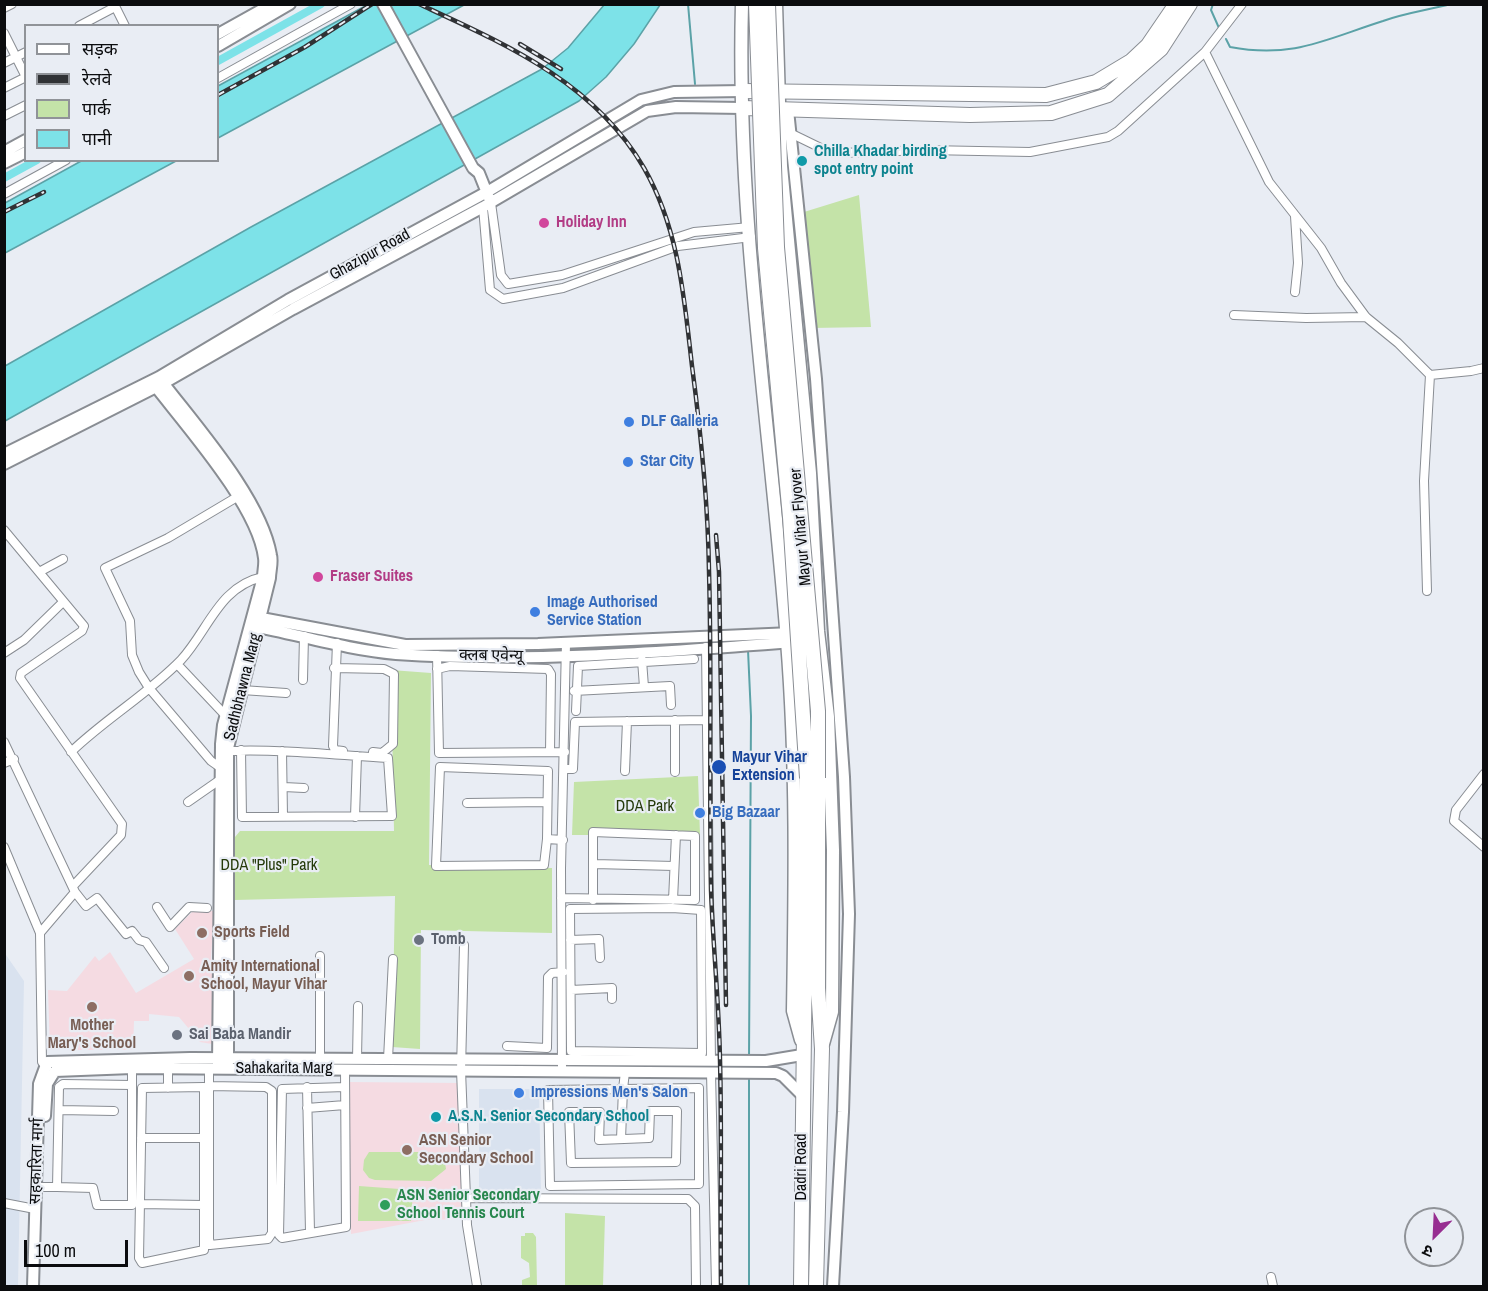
<!DOCTYPE html>
<html>
<head>
<meta charset="utf-8">
<style>
	body { margin:0 }
	#map { position:relative; width:1488px; height:1291px; overflow:hidden; background:#e9edf4; font-family:"Archivo Narrow","Noto Sans Devanagari",sans-serif }
	canvas { display:block }
	.frame { position:absolute; inset:0; border:6px solid #0b0c0e; pointer-events:none }
	.legend { position:absolute; left:24px; top:24px; width:195px; height:138px; box-sizing:border-box; background:#e9edf4; border:2px solid #909398; margin:0; padding:8px 10px; list-style:none; font-size:18px; color:#0b0c0e }
	.legend li { display:flex; align-items:center; gap:12px; height:30px }
	.legend b { width:30px; border:2px solid #909398 }
	.north { position:absolute; left:1404px; top:1207px; width:60px; height:60px; box-sizing:border-box; background:#e9edf4; border:2px solid #909398; border-radius:50%; rotate:204deg; font-size:16px; font-weight:700; line-height:24px; text-align:center; color:#0b0c0e }
	.north::after { content:''; display:block; margin:auto; width:21px; height:27px; background:#972e91; clip-path:polygon(50% 0,100% 100%,50% 72%,0 100%) }
	.scale { position:absolute; left:24px; top:1240px; width:104px; height:27px; box-sizing:border-box; border:3px solid #0b0c0e; border-top:0; padding-left:8px; font-size:18px; line-height:21px; white-space:nowrap; color:#0b0c0e; -webkit-text-stroke:4px #e9edf4; paint-order:stroke }
</style>
</head>
<body>
<div id="map">
<canvas width="1488" height="1291"></canvas>
<div class="frame"></div>
<ul class="legend">
<li><b style="height:8px;background:#fff"></b>सड़क</li>
<li><b style="height:8px;background:#303235"></b>रेलवे</li>
<li><b style="height:16px;background:#c4e3a8"></b>पार्क</li>
<li><b style="height:16px;background:#7de2e8"></b>पानी</li>
</ul>
<div class="north">उ</div>
<div class="scale">100 m</div>
</div>
<script>
const ctx = document.querySelector('canvas').getContext('2d');
ctx.lineJoin = 'round';
function fill(path, color) { ctx.fillStyle = color; ctx.fill(path, 'evenodd'); }
function strokePath(path, color, width, dash) { ctx.strokeStyle = color; ctx.lineWidth = width; ctx.lineCap = dash ? 'butt' : 'round'; ctx.setLineDash(dash || []); ctx.stroke(path); }
function label(font, color, halo, rows, align = 'center') {
  ctx.font = font + ' "Archivo Narrow","Noto Sans Devanagari",sans-serif'; ctx.lineWidth = 4.5; ctx.setLineDash([]); ctx.textBaseline = 'middle'; ctx.strokeStyle = halo; ctx.fillStyle = color; for (const [text, x, y, turn = 0] of rows) {
    ctx.save(); ctx.translate(x, y); ctx.rotate((+turn || 0) * Math.PI / 180); ctx.textAlign = isNaN(turn) ? turn : align; if (halo) ctx.strokeText(text, 0, 0); ctx.fillText(text, 0, 0); ctx.restore();
  }
}
const built = new Path2D(`
	M 4,952 L 24,981 L 18,1286 L 4,1286 Z
	M 479,1089 L 539,1089 L 541,1192 L 479,1190 Z`);
const education = new Path2D(`
	M 193,911 L 214,911 L 211,958 L 219,1017 L 218,1045 L 200,1042 L 179,1017 L 149,1014 L 149,1021 L 134,1021 L 133,1050 L 50,1050 L 48,990 L 67,991 L 95,956 L 99,961 L 110,952 L 136,993 L 194,959 L 175,929 Z
	M 348,1082 L 461,1083 L 467,1219 L 425,1220 L 351,1234 Z`);
const green = new Path2D(`
	M 859,195 L 871,327 L 812,328 L 804,212 Z
	M 391,670 L 431,673 L 429,865 L 552,868 L 552,933 L 421,930 L 420,1049 L 392,1047 L 395,896 L 235,900 L 235,837 L 240,831 L 394,831 Z
	M 698,776 L 700,835 L 572,835 L 574,782 Z
	M 369,1152 L 432,1152 L 444,1157 L 446,1169 L 431,1181 L 375,1180 L 369,1178 L 363,1170 L 364,1160 Z
	M 359,1186 L 413,1190 L 411,1221 L 358,1221 Z
	M 565,1213 L 605,1216 L 603,1286 L 565,1286 Z
	M 525,1233 L 533,1233 L 536,1237 L 537,1286 L 522,1286 L 522,1280 L 530,1277 L 529,1263 L 521,1258 L 521,1236 L 525,1236 Z`);
const water = new Path2D(`
	M 367,5 L 464,5 L 218,138 L 218,86 Z
	M 604,5 L 660,5 L 634,44 L 606,77 L 579,101 L 5,421 L 5,366 L 251,227 L 542,69 L 568,48 Z
	M 83,160 L 176,161 L 5,253 L 5,203 Z`);
const stream = new Path2D(`
	M 688,4 L 695,84
	M 1213,4 L 1211,10 L 1219,28
	M 1226,39 L 1230,47 C 1293,59 1326,39 1383,21 C 1405,13 1428,10 1451,4
	M 748,650 L 751,716 L 749,1059
	M 749,1286 L 749,1076`);
const canal = new Path2D(`
	M 218,61 L 321,4
	M 4,178 L 37,160`);
const street = new Path2D(`
	M 114,4 L 125,26
	M 4,8 L 12,4
	M 79,26 L 115,7
	M 4,33 L 26,77
	M 1205,52 L 1269,182 L 1321,248 L 1341,283 L 1366,317 L 1398,343 L 1430,375 L 1424,481 L 1427,591
	M 4,63 L 26,52
	M 218,78 L 351,4
	M 4,88 L 26,77
	M 4,116 L 26,105
	M 790,133 L 827,151 L 840,153 L 927,150 L 1030,152 L 1108,137 L 1118,131 L 1205,52 L 1242,4
	M 4,194 L 66,160
	M 491,203 L 501,275 L 508,284 L 562,275 L 694,232 L 750,227
	M 483,207 L 490,290 L 503,299 L 563,288 L 678,246 L 751,237
	M 1295,216 L 1298,263 L 1295,292
	M 1234,315 L 1306,318 L 1366,317
	M 1430,375 L 1471,371 L 1484,368
	M 4,530 L 84,626 L 82,631 L 21,673 L 20,678 L 122,824 L 121,835 L 73,886
	M 41,571 L 63,559
	M 337,643 L 333,746 L 335,750 L 343,751
	M 706,647 L 711,1061
	M 4,653 L 24,640 L 63,602
	M 437,655 L 439,753 L 565,752
	M 642,660 L 644,687
	M 177,664 L 226,716
	M 334,668 L 384,669 L 394,674 L 393,744 L 382,753 L 373,752
	M 437,669 L 450,666 L 548,669 L 551,674 L 550,752
	M 303,680 L 304,636
	M 242,690 L 286,693
	M 574,691 L 670,686 L 671,705
	M 576,711 L 578,666 L 694,659
	M 4,742 L 75,892 L 40,933 L 42,1062 L 47,1068
	M 228,751 C 282,749 335,755 388,758 L 392,816 L 242,817 L 241,750
	M 282,751 L 283,816
	M 71,752 C 105,719 148,694 181,660 C 208,631 219,586 263,577
	M 4,763 L 14,759
	M 221,768 L 211,761 L 149,688 L 139,672 L 132,655 L 130,621 L 105,568 L 168,538 L 237,497
	M 565,769 L 573,769 L 575,722 L 706,720
	M 625,771 L 627,721
	M 675,772 L 675,720
	M 1484,774 L 1456,810 L 1454,821 L 1484,847
	M 284,787 L 304,788
	M 188,802 L 221,779
	M 467,803 L 547,802
	M 355,817 L 357,756
	M 547,839 L 548,771 L 440,767 L 436,866 L 544,865 L 547,839 L 563,840
	M 4,847 L 40,933
	M 594,864 L 674,866
	M 75,892 L 86,906 L 97,898 L 126,934 L 132,931 L 139,940 L 146,942 L 164,968
	M 561,898 L 695,900 L 695,836 L 593,832 L 593,900
	M 673,900 L 676,835
	M 157,907 L 170,927 L 189,907 L 207,908
	M 672,908 L 701,910 L 702,1053 L 571,1051 L 570,909 Z
	M 570,940 L 599,939 L 600,958
	M 464,945 L 461,1070 L 466,1198
	M 320,956 L 320,1058
	M 571,990 L 612,988 L 612,999
	M 507,1046 L 547,1048 L 548,977 L 552,973 L 563,972
	M 357,1059 L 358,1006
	M 388,1059 L 393,959
	M 132,1068 L 132,1205 L 97,1205 L 93,1188 L 57,1187 L 59,1087 L 63,1084 L 132,1085
	M 209,1068 L 209,1239 L 210,1245 L 268,1239 L 272,1233 L 272,1091 L 266,1087 L 209,1086
	M 345,1069 L 346,1227 L 282,1238 L 279,1235 L 282,1089 L 345,1087
	M 562,1071 L 561,869 L 566,643
	M 711,1073 L 716,1286
	M 204,1087 L 204,1250 L 142,1263 L 139,1258 L 142,1088 Z
	M 307,1087 L 310,1232
	M 168,1088 L 168,1068
	M 307,1108 L 345,1105
	M 59,1110 L 114,1111
	M 650,1111 L 677,1111 L 676,1162 L 571,1163 L 569,1112 L 600,1112 L 599,1140 L 649,1138 Z
	M 141,1138 L 203,1138
	M 621,1139 L 623,1089 L 548,1090 L 550,1186 L 699,1184 L 699,1088 L 623,1089 L 625,1072
	M 37,1187 L 57,1187
	M 4,1203 L 35,1209
	M 140,1204 L 203,1205
	M 1271,1277 L 1273,1286
	M 477,1286 L 467,1225 L 466,1198 L 688,1199 L 695,1206 L 696,1286`);
const secondary = new Path2D(`
	M 383,4 L 473,168 L 479,173 L 489,198
	M 218,34 L 272,4
	M 218,46 L 290,4
	M 788,110 L 816,379 L 844,777 L 849,914 L 843,1112 L 833,1286
	M 4,152 L 26,140
	M 4,163 L 26,152
	M 161,380 C 196,426 261,498 271,555 C 273,562 270,571 270,578 L 228,748 L 228,1063
	M 152,382 C 185,425 258,506 264,558 C 265,564 263,571 263,577 L 223,725 L 221,744 L 218,1065
	M 4,454 L 159,377 L 288,300 L 487,192 L 641,100 L 674,92 L 744,91
	M 4,464 L 164,383 L 293,309 L 483,207 L 647,111 L 676,107 L 743,108
	M 256,617 L 405,645 L 538,644 L 792,633
	M 253,626 C 300,635 348,650 396,654 C 528,663 663,652 795,642
	M 45,1116 L 47,1084 L 55,1071 L 132,1068 L 776,1073 L 783,1076 L 802,1095
	M 33,1286 L 39,1084 L 47,1062 L 190,1058 L 766,1061 L 802,1055`);
const primary = new Path2D(`
	M 742,4 C 736,217 771,430 787,641 C 797,765 795,888 793,1011 L 801,1040
	M 776,4 L 781,166 L 810,473 L 818,631 L 828,717 L 833,850 L 832,1012 L 823,1044`);
const highway = new Path2D(`
	M 744,91 L 1046,95 L 1096,82 L 1131,61 L 1148,45 L 1176,4
	M 743,108 L 970,115 L 1051,113 L 1108,95 L 1161,49 L 1190,4
	M 801,1286 L 807,778
	M 816,1286 L 822,1049 L 818,988 L 818,778`);
const rail = new Path2D(`
	M 419,4 C 505,44 594,82 644,168 C 679,229 684,297 692,366 C 701,434 708,502 709,571 C 712,677 709,783 711,890 C 713,946 719,1003 720,1060 C 722,1135 720,1211 721,1286
	M 520,44 L 561,69
	M 218,95 L 305,47 L 372,4
	M 4,212 L 44,192
	M 716,535 L 719,572 L 726,1005`);
const highwayBridge = new Path2D(`
	M 756,4 L 765,248 L 790,517 L 807,778
	M 768,4 L 777,247 L 818,711 L 818,778`);
const markers = [
	[802,161,6,"#0f9aa8"],
	[544,223,6,"#d1479c"],
	[629,422,6,"#3f7fe0"],
	[628,462,6,"#3f7fe0"],
	[318,577,6,"#d1479c"],
	[535,612,6,"#3f7fe0"],
	[719,767,8,"#1a4fb4"],
	[700,813,6,"#3f7fe0"],
	[202,933,6,"#8d6e63"],
	[419,940,6,"#6b7280"],
	[189,976,6,"#8d6e63"],
	[92,1007,6,"#8d6e63"],
	[177,1035,6,"#6b7280"],
	[519,1093,6,"#3f7fe0"],
	[436,1117,6,"#0f9aa8"],
	[407,1150,6,"#8d6e63"],
	[385,1205,6,"#2e9e5b"]
];
const cultureNames = [
	["Chilla Khadar birding",814,152],
	["spot entry point",814,170],
	["A.S.N. Senior Secondary School",448,1117]
];
const hotelNames = [
	["Holiday Inn",556,223],
	["Fraser Suites",330,577]
];
const streetNames = [
	["Ghazipur Road",370,255,-29],
	["Mayur Vihar Flyover",801,527,-95],
	["क्लब एवेन्यू",491,656,1],
	["Sadhbhawna Marg",243,687,-76],
	["Sahakarita Marg",284,1069],
	["सहकारिता मार्ग",37,1161,-88],
	["Dadri Road",802,1167,-90]
];
const shopNames = [
	["DLF Galleria",641,422],
	["Star City",640,462],
	["Image Authorised",547,603],
	["Service Station",547,621],
	["Big Bazaar",712,813],
	["Impressions Men's Salon",531,1093]
];
const transitNames = [
	["Mayur Vihar",732,758],
	["Extension",732,776]
];
const parkNames = [
	["DDA Park",645,807],
	["DDA \"Plus\" Park",269,866]
];
const educationNames = [
	["Sports Field",214,933],
	["Amity International",201,967],
	["School, Mayur Vihar",201,985],
	["Mother",92,1026,"center"],
	["Mary's School",92,1044,"center"],
	["ASN Senior",419,1141],
	["Secondary School",419,1159]
];
const worshipNames = [
	["Tomb",431,940],
	["Sai Baba Mandir",189,1035]
];
const leisureNames = [
	["ASN Senior Secondary",397,1196],
	["School Tennis Court",397,1214]
];
fill(built, '#d9e2ef');
fill(education, '#f5dbe2');
fill(green, '#c4e3a8');
fill(water, '#7de2e8');
strokePath(water, '#5ba2a7', 1.5);
strokePath(stream, '#5ba2a7', 2);
strokePath(canal, '#7de2e8', 8);
strokePath(street, '#898d93', 10);
strokePath(secondary, '#898d93', 14);
strokePath(primary, '#898d93', 15);
strokePath(highway, '#898d93', 16);
strokePath(street, '#fff', 8);
strokePath(secondary, '#fff', 10);
strokePath(primary, '#fff', 12);
strokePath(highway, '#fff', 14);
strokePath(rail, '#303235', 4.5);
strokePath(rail, '#e9edf4', 2, [7]);
strokePath(highwayBridge, '#898d93', 16, []);
strokePath(highwayBridge, '#fff', 14);
for (const [x, y, r, color] of markers) { const dot = new Path2D(); dot.arc(x, y, r, 0, 2 * Math.PI); ctx.fillStyle = color; ctx.fill(dot); strokePath(dot, '#e9edf4', 2); }
label('bold 16px', '#0d838f', '#e9edf4', cultureNames, 'left');
label('bold 16px', '#b23c85', '#e9edf4', hotelNames, 'left');
label('16px', '#0b0c0e', '#e9edf4', streetNames);
label('bold 16px', '#366cbe', '#e9edf4', shopNames, 'left');
label('bold 16px', '#164399', '#e9edf4', transitNames, 'left');
label('16px', '#243909', '#e9edf4', parkNames);
label('bold 16px', '#785e54', '#e9edf4', educationNames, 'left');
label('bold 16px', '#5b616d', '#e9edf4', worshipNames, 'left');
label('bold 16px', '#27864d', '#e9edf4', leisureNames, 'left');
</script>
</body>
</html>
